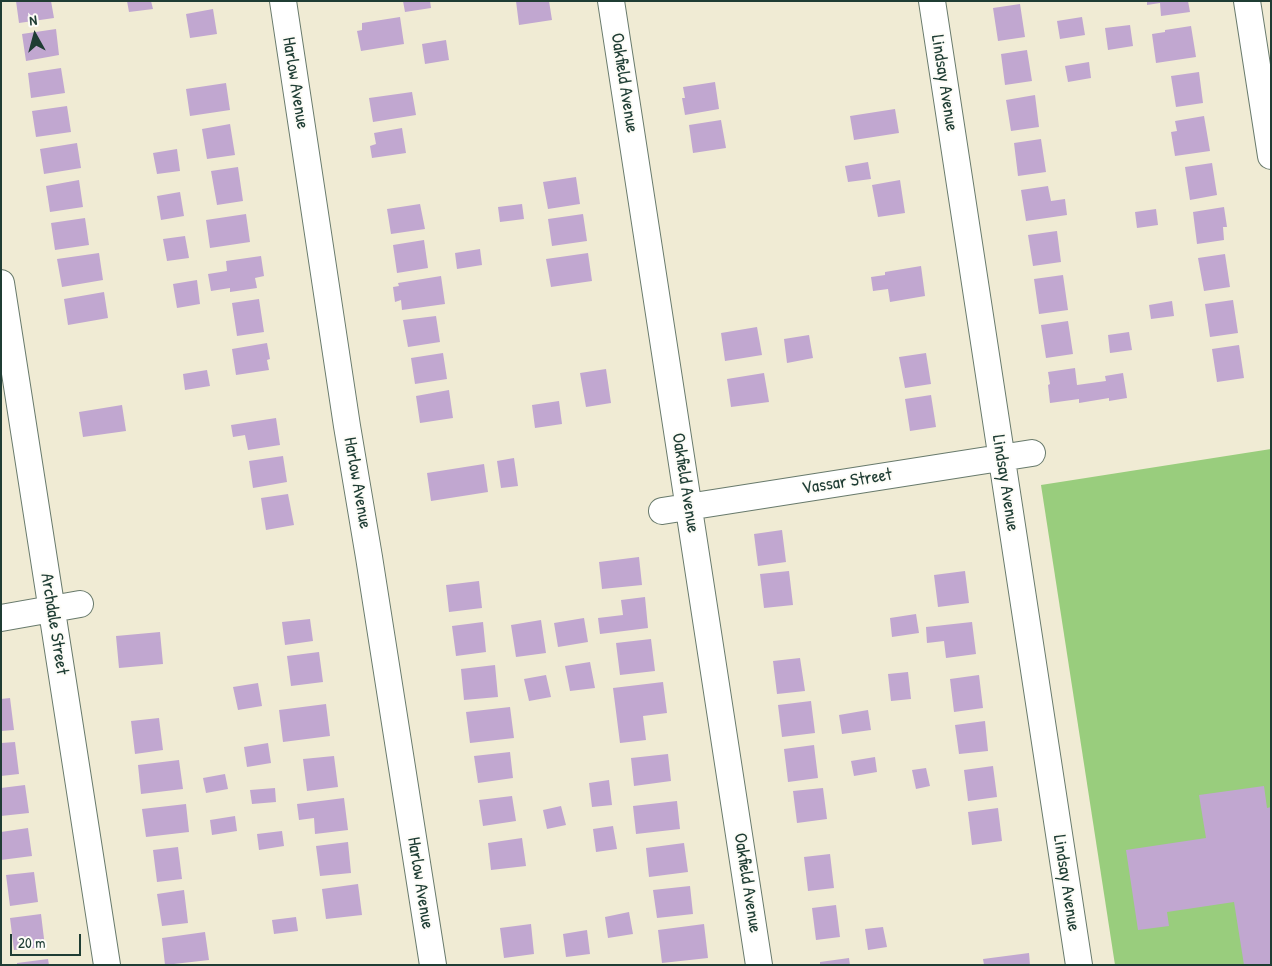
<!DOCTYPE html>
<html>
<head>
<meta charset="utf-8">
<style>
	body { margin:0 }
	#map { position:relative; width:1272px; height:966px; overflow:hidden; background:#f0ebd4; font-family:"Patrick Hand",sans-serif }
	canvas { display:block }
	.frame { position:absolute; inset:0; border:2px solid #1f3d34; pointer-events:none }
	.north { position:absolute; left:10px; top:10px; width:50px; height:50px; -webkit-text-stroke:4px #fdfcf7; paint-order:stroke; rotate:353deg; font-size:14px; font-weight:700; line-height:20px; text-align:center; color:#1f3d34 }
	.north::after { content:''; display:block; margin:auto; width:18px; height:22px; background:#1f3d34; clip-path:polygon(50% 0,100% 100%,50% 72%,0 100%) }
	.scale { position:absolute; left:10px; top:934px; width:71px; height:22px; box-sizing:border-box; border:2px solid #1f3d34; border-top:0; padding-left:6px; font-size:15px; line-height:18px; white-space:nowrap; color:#1f3d34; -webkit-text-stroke:4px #fdfcf7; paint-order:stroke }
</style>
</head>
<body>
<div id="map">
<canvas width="1272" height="966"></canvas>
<div class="frame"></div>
<div class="north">N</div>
<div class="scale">20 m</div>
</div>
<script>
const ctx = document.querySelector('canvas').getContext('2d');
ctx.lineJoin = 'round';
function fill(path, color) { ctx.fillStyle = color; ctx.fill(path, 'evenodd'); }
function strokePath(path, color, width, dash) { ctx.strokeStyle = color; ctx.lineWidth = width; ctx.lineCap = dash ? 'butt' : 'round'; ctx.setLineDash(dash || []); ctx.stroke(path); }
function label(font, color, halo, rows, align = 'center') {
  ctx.font = font + ' "Patrick Hand",sans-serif'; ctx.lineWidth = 4; ctx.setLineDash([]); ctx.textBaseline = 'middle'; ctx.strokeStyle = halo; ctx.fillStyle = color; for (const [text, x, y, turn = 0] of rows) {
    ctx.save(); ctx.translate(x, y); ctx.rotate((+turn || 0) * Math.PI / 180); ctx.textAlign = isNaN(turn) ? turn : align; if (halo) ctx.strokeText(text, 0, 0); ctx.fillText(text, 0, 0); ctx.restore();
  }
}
const green = new Path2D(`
	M 1271,449 L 1271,965 L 1115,965 L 1041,485 Z`);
const building = new Path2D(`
	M 16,1 L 51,1 L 54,18 L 19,23 Z
	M 127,1 L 151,1 L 153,9 L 129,12 Z
	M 403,1 L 430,1 L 431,8 L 405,12 Z
	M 516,1 L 549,1 L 552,20 L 519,25 Z
	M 1147,1 L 1188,1 L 1190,12 L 1161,16 L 1160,3 L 1147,5 Z
	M 1020,4 L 1025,37 L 998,41 L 993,8 Z
	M 213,9 L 217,34 L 190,38 L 186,14 Z
	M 400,17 L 404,44 L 361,51 L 357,31 L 362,30 L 362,23 Z
	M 1082,17 L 1085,35 L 1060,39 L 1057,21 Z
	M 1130,25 L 1133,46 L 1108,50 L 1105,28 Z
	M 1191,26 L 1196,57 L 1156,63 L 1152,34 L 1165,32 L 1165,30 Z
	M 56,29 L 59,55 L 26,61 L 22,34 Z
	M 446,40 L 449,60 L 425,64 L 422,44 Z
	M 1027,50 L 1032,81 L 1005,85 L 1001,54 Z
	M 1089,62 L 1091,78 L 1068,82 L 1065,66 Z
	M 61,68 L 65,93 L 31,98 L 28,73 Z
	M 1199,72 L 1203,103 L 1176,107 L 1171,76 Z
	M 715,82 L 719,109 L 685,115 L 682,98 L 685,98 L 683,87 Z
	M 226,83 L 230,110 L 190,116 L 186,89 Z
	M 412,92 L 416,115 L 373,122 L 369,98 Z
	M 1035,95 L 1039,127 L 1011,131 L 1006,100 Z
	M 67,106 L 71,132 L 36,137 L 32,111 Z
	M 895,109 L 899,133 L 854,140 L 850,116 Z
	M 1204,116 L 1210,151 L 1175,156 L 1171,132 L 1177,131 L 1175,121 Z
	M 721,120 L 726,148 L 693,153 L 689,125 Z
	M 230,124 L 235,155 L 207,159 L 202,129 Z
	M 402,128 L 406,153 L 372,158 L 370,146 L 376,144 L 374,133 Z
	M 1041,139 L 1046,172 L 1018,176 L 1014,143 Z
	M 77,143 L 81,168 L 44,174 L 40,149 Z
	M 177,149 L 180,171 L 157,174 L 153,153 Z
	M 868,162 L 871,179 L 848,182 L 845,166 Z
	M 1212,163 L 1217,195 L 1190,200 L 1185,167 Z
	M 238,167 L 243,201 L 217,205 L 211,171 Z
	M 576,177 L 580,204 L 548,209 L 543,182 Z
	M 79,180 L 83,207 L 50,212 L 46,186 Z
	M 900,180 L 905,213 L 878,217 L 872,185 Z
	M 1048,186 L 1051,201 L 1065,199 L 1067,215 L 1026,221 L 1021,190 Z
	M 180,192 L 184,216 L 161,220 L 157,196 Z
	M 420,204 L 425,229 L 391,234 L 387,209 Z
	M 522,204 L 524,219 L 500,222 L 498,207 Z
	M 1224,207 L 1227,227 L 1223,227 L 1224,240 L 1197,244 L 1193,212 Z
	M 1156,209 L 1158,225 L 1137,228 L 1135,212 Z
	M 246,214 L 250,242 L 210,248 L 206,220 Z
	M 583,214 L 587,241 L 552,246 L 548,219 Z
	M 85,218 L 89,245 L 55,250 L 51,223 Z
	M 1057,231 L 1061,262 L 1033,266 L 1028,235 Z
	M 185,236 L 189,258 L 167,261 L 163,239 Z
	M 424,240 L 428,268 L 397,273 L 393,245 Z
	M 480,249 L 482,265 L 457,269 L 455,253 Z
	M 99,253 L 103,280 L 62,287 L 57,259 Z
	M 588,253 L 592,281 L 551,287 L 546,259 Z
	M 1225,254 L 1230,287 L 1204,291 L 1198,258 Z
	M 261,256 L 264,276 L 255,278 L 257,288 L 230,292 L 230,288 L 211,291 L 208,274 L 227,271 L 226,261 Z
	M 921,266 L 925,296 L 890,302 L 888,289 L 873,291 L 871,277 L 885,275 L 885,272 Z
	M 1063,275 L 1068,310 L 1039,314 L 1034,279 Z
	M 441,276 L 445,304 L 402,310 L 401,300 L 395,302 L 393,287 L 399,286 L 398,283 Z
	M 197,280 L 200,304 L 177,308 L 173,284 Z
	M 104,292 L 108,318 L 68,325 L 64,299 Z
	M 259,299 L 264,332 L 237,336 L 232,303 Z
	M 1233,300 L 1238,333 L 1210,337 L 1205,304 Z
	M 1172,301 L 1174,316 L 1151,319 L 1149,305 Z
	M 436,316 L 440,342 L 408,347 L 403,320 Z
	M 1068,321 L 1073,354 L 1046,358 L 1041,325 Z
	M 757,327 L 762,355 L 725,361 L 721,333 Z
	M 1129,332 L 1132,350 L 1110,353 L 1108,335 Z
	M 809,335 L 813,358 L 787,363 L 784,339 Z
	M 267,343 L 270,359 L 267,360 L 269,370 L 236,375 L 232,349 Z
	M 1239,345 L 1244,378 L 1217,382 L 1212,349 Z
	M 443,353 L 447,379 L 415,384 L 411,358 Z
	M 926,353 L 931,384 L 905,388 L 899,357 Z
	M 1075,368 L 1077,385 L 1106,381 L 1105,376 L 1123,373 L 1127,398 L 1109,401 L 1109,398 L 1079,403 L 1079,399 L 1050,403 L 1048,385 L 1050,384 L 1048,372 Z
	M 606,369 L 611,403 L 586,407 L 580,373 Z
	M 207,370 L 210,386 L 185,390 L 183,374 Z
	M 764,373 L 769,402 L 731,407 L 727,379 Z
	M 449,390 L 453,418 L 420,423 L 416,396 Z
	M 931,395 L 936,427 L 910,431 L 905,399 Z
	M 559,401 L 562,424 L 535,428 L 532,405 Z
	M 122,405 L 126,431 L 83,437 L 79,412 Z
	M 276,418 L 280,445 L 248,450 L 245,435 L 233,437 L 231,425 Z
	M 283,456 L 287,482 L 253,488 L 249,461 Z
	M 514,458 L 518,486 L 501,488 L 497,461 Z
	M 484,464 L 488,492 L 431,501 L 427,473 Z
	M 288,494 L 294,525 L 266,530 L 261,498 Z
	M 782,530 L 786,562 L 758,566 L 754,534 Z
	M 639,557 L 642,585 L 602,589 L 599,562 Z
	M 789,571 L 793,605 L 764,608 L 760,574 Z
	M 965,571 L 969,603 L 938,607 L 934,575 Z
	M 479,581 L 482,608 L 449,612 L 446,585 Z
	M 645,597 L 648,628 L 600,634 L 598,618 L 623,615 L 621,600 Z
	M 916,614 L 919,633 L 892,637 L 890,618 Z
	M 584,618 L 588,642 L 558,647 L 554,623 Z
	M 310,619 L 313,641 L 285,645 L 282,622 Z
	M 541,620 L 546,653 L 516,657 L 511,625 Z
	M 483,622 L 486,652 L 456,656 L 452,626 Z
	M 972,622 L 976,654 L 946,658 L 944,641 L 927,643 L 926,627 Z
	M 160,632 L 163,664 L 119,668 L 116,636 Z
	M 651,639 L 655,671 L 620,675 L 616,643 Z
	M 319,652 L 323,682 L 291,686 L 287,656 Z
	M 800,658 L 805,691 L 777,694 L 773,661 Z
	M 590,662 L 595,688 L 570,691 L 565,666 Z
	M 495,665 L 498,697 L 464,700 L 461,669 Z
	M 908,672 L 911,699 L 891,701 L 888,674 Z
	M 546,675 L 551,697 L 529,701 L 524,679 Z
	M 979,675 L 983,708 L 954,712 L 950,679 Z
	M 663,682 L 667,713 L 643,716 L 646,740 L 620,743 L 613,688 Z
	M 258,683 L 262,706 L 238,710 L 233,687 Z
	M 10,698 L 14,730 L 1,731 L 1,699 Z
	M 811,701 L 815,733 L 782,737 L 778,705 Z
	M 326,704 L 330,736 L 283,742 L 279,710 Z
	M 510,707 L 514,738 L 470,743 L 466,712 Z
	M 868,710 L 871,730 L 842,734 L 839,715 Z
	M 159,718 L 163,750 L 135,754 L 131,721 Z
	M 985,721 L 988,751 L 959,754 L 955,725 Z
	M 15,742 L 19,774 L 1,776 L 1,743 Z
	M 268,743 L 271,763 L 247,767 L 244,747 Z
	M 814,745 L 818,778 L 788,782 L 784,749 Z
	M 510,752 L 513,778 L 478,783 L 474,756 Z
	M 668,754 L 671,781 L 634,786 L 631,758 Z
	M 334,756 L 338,787 L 307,791 L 303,759 Z
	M 875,757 L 877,772 L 854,776 L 851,761 Z
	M 179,760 L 183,789 L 141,794 L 138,765 Z
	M 993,766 L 997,797 L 968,801 L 964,770 Z
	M 926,768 L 930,786 L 916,789 L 912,770 Z
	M 225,774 L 228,789 L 206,793 L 203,778 Z
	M 609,780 L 612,805 L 592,807 L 589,783 Z
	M 25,785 L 29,813 L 1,816 L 1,788 Z
	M 1264,786 L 1267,808 L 1271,807 L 1271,965 L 1244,965 L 1234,902 L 1167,912 L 1169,926 L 1138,930 L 1126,850 L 1206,838 L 1199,795 Z
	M 275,788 L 276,802 L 252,804 L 250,790 Z
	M 823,788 L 827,819 L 797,823 L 793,791 Z
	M 512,796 L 516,821 L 483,826 L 479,800 Z
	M 344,798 L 348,830 L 315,834 L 314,818 L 299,820 L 297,804 Z
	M 677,801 L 680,829 L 636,834 L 633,806 Z
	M 186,804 L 189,832 L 146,837 L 142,809 Z
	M 561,806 L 566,825 L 547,829 L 543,810 Z
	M 998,808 L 1002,841 L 972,845 L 968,812 Z
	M 235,816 L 237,831 L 212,835 L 210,820 Z
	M 613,826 L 617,849 L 596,852 L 593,829 Z
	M 28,828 L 32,856 L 1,860 L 1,832 Z
	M 282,831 L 284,846 L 259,850 L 257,834 Z
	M 522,838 L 526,866 L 491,870 L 488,843 Z
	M 348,842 L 351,873 L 320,876 L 316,846 Z
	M 684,843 L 688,872 L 649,877 L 646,848 Z
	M 178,847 L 182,879 L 157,882 L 153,850 Z
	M 830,854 L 834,888 L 808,891 L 804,857 Z
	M 34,872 L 38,902 L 10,906 L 6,875 Z
	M 358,884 L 362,915 L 326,919 L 322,889 Z
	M 690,886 L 693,914 L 657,918 L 653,890 Z
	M 184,890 L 188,923 L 162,926 L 157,894 Z
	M 836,905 L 840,937 L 816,940 L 812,908 Z
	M 629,912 L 633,934 L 608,938 L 605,917 Z
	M 41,914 L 45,947 L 14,950 L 10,918 Z
	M 296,917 L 298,931 L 274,934 L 272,920 Z
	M 531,924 L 534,954 L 504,958 L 500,928 Z
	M 704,924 L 708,958 L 662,963 L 658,930 Z
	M 883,927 L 887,947 L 868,950 L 865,929 Z
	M 587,930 L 590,954 L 566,957 L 563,934 Z
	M 205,932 L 209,960 L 165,965 L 162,938 Z
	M 1029,953 L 1030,965 L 984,965 L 983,959 Z
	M 849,958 L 850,965 L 820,965 L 820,962 Z
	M 48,959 L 49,965 L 17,965 L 17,963 Z`);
const street = new Path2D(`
	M 283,1 L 347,426 L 369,557 L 433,965
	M 611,1 L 759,965
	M 932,1 L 1079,965
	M 1247,1 L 1271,156
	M 1,283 L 107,965
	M 662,511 L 1032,453
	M 1,618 L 80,604`);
const streetNames = [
	["Harlow Avenue",295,83,81],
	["Oakfield Avenue",624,83,81],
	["Lindsay Avenue",944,83,81],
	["Vassar Street",847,482,-9],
	["Harlow Avenue",357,483,80],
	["Oakfield Avenue",685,483,81],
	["Lindsay Avenue",1005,483,81],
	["Archdale Street",54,624,81],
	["Harlow Avenue",420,883,81],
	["Oakfield Avenue",747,883,81],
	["Lindsay Avenue",1066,883,81]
];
fill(green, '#99cd7d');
fill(building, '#c1a7d0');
strokePath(street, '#687a6c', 28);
strokePath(street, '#fff', 26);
label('18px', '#1f3d34', '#fdfcf7', streetNames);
</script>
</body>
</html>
